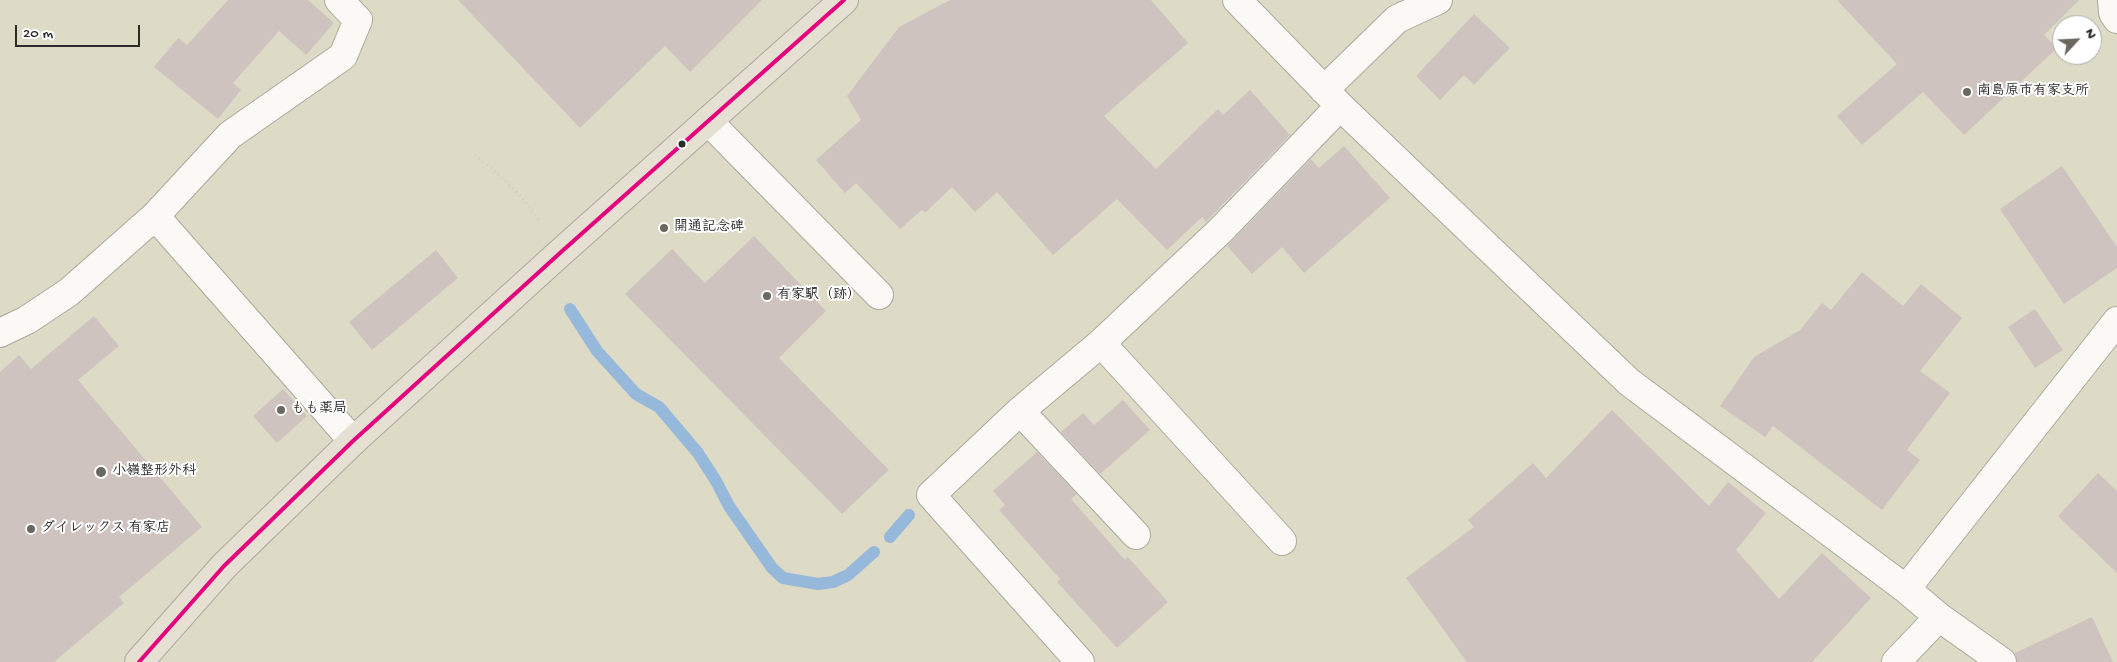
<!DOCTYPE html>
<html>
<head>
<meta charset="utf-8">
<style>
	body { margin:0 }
	#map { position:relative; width:2117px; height:662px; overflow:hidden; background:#dddac6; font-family:"Gochi Hand",sans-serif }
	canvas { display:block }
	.north { position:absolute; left:2052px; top:15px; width:50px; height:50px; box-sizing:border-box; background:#fff; border:1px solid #aaa; border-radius:50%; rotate:65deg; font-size:14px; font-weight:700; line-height:20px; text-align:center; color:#2b2b2b }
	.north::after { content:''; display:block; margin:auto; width:18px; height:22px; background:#696861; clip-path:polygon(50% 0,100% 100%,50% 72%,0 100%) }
	.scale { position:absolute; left:15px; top:25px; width:125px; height:22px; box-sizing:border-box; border:2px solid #2b2b2b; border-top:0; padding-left:6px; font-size:15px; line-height:18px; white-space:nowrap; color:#2b2b2b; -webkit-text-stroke:4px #fff; paint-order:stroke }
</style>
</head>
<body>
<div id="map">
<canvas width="2117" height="662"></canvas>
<div class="north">N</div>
<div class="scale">20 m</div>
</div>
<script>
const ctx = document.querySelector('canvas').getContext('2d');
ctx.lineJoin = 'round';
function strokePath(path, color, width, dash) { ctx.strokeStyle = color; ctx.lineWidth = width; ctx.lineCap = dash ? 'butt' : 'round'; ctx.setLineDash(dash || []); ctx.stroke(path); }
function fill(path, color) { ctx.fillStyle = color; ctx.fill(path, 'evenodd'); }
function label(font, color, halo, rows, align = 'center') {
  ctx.font = font + ' "Gochi Hand","Klee One",sans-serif'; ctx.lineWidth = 4; ctx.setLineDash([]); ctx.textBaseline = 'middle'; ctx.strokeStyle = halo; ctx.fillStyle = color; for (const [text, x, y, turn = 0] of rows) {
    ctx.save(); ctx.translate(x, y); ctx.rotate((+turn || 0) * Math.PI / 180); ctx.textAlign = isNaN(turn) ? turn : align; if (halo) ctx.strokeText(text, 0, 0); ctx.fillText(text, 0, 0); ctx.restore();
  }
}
const stream = new Path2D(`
	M 570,309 L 597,351 L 636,394 L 659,407 L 698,453 L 716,481 L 729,506 L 772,568 L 783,578 L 818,584 L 833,582 L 848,575 L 874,552
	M 890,537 L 909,515`);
const building = new Path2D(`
	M 228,0 L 308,0 L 334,23 L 306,55 L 279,31 L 233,83 L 241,90 L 218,119 L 154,67 L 178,38 L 187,45 Z
	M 458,0 L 762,0 L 690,72 L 665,46 L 580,128 Z
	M 950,0 L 1151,0 L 1188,43 L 1104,116 L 1156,169 L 1218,109 L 1223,115 L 1250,90 L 1290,135 L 1206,222 L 1202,217 L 1167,250 L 1117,199 L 1053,255 L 997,192 L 975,212 L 952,187 L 925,213 L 922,210 L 900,229 L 856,183 L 845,193 L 816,160 L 861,120 L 847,96 L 899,27 Z
	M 1837,0 L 2079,0 L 2044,35 L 2057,48 L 1964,135 L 1923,92 L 1862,145 L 1837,116 L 1897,64 Z
	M 1474,14 L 1510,48 L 1474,85 L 1464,75 L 1440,100 L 1416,76 Z
	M 1344,146 L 1390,198 L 1304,273 L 1282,247 L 1252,274 L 1227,246 L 1311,159 L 1319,168 Z
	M 2062,166 L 2117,247 L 2117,268 L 2064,304 L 2000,209 Z
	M 754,236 L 826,311 L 779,358 L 889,470 L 842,514 L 625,294 L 672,249 L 705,283 Z
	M 436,250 L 458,278 L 372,350 L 349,322 Z
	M 1862,272 L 1903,306 L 1921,284 L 1962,318 L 1920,371 L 1950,393 L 1907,450 L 1920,460 L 1882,510 L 1773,426 L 1765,437 L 1720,406 L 1754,357 L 1800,330 L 1822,303 L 1831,310 Z
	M 2035,309 L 2063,350 L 2035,368 L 2008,327 Z
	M 94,316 L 119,346 L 78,380 L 202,527 L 119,597 L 124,603 L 54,662 L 0,662 L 0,372 L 19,355 L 31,369 Z
	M 283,389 L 307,416 L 277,443 L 253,416 Z
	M 1123,400 L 1150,430 L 1100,474 L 1061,432 L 1083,413 L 1094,425 Z
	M 1612,410 L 1709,506 L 1728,482 L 1766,513 L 1736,550 L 1779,599 L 1822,553 L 1871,598 L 1812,662 L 1467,662 L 1406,578 L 1474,527 L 1468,520 L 1533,463 L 1546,478 Z
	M 1037,452 L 1077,494 L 1071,499 L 1125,560 L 1128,557 L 1168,602 L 1117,648 L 1057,582 L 1060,579 L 999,510 L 1005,505 L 993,491 Z
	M 2098,473 L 2117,491 L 2117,573 L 2058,516 Z
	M 2092,617 L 2113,662 L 2017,662 L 2015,653 Z`);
const path = new Path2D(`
	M 475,155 C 501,176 521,193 540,222`);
const minor = new Path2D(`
	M 1237,0 L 1340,106 L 1629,382 L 1906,589 L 1939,617 L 2002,662
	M 2112,0 L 2113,13 L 2117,19
	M 1324,90 L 1397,19 L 1438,0
	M 708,121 L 879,295
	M 155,216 L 353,441
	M 0,333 L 27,320 L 69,292 L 155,216 L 230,135 L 343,56 L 358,20 L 339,0
	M 1101,343 L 1282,541
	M 1020,411 L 1136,535
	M 1906,589 L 2117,321
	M 1080,662 L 931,495 L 1020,411 L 1101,343 L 1221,230 L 1340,106
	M 1896,662 L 1939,617`);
const major = new Path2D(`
	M 139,662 L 224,566 L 353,441 L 560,253 L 844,0`);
const bus1 = new Path2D(`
	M 139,662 L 224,566 L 353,441 L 560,253 L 844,0`);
const markers = [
	[1967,92,5,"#696861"],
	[682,144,4.5,"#2b2b2b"],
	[664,228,5,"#696861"],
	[767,296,5,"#696861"],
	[281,410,5,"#696861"],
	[101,472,6,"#696861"],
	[31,529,5,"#696861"]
];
const poiNames = [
	["南島原市有家支所",1977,92],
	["開通記念碑",674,228],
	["有家駅（跡）",777,296],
	["もも薬局",291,410],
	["小嶺整形外科",112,472],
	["ダイレックス 有家店",41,529]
];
strokePath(stream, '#96b8da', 12);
fill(building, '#cfc3c0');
strokePath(minor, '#aba99d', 30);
strokePath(major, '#aba99d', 30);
strokePath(path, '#cfcfc9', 3, [1, 4]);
strokePath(minor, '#faf9f6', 28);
strokePath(major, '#e6e0d3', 28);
strokePath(bus1, '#e5007d', 4);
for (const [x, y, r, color] of markers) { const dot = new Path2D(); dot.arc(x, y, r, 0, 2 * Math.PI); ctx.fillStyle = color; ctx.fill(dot); strokePath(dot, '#fff', 2); }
label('bold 14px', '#2b2b2b', '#fff', poiNames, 'left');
</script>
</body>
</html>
